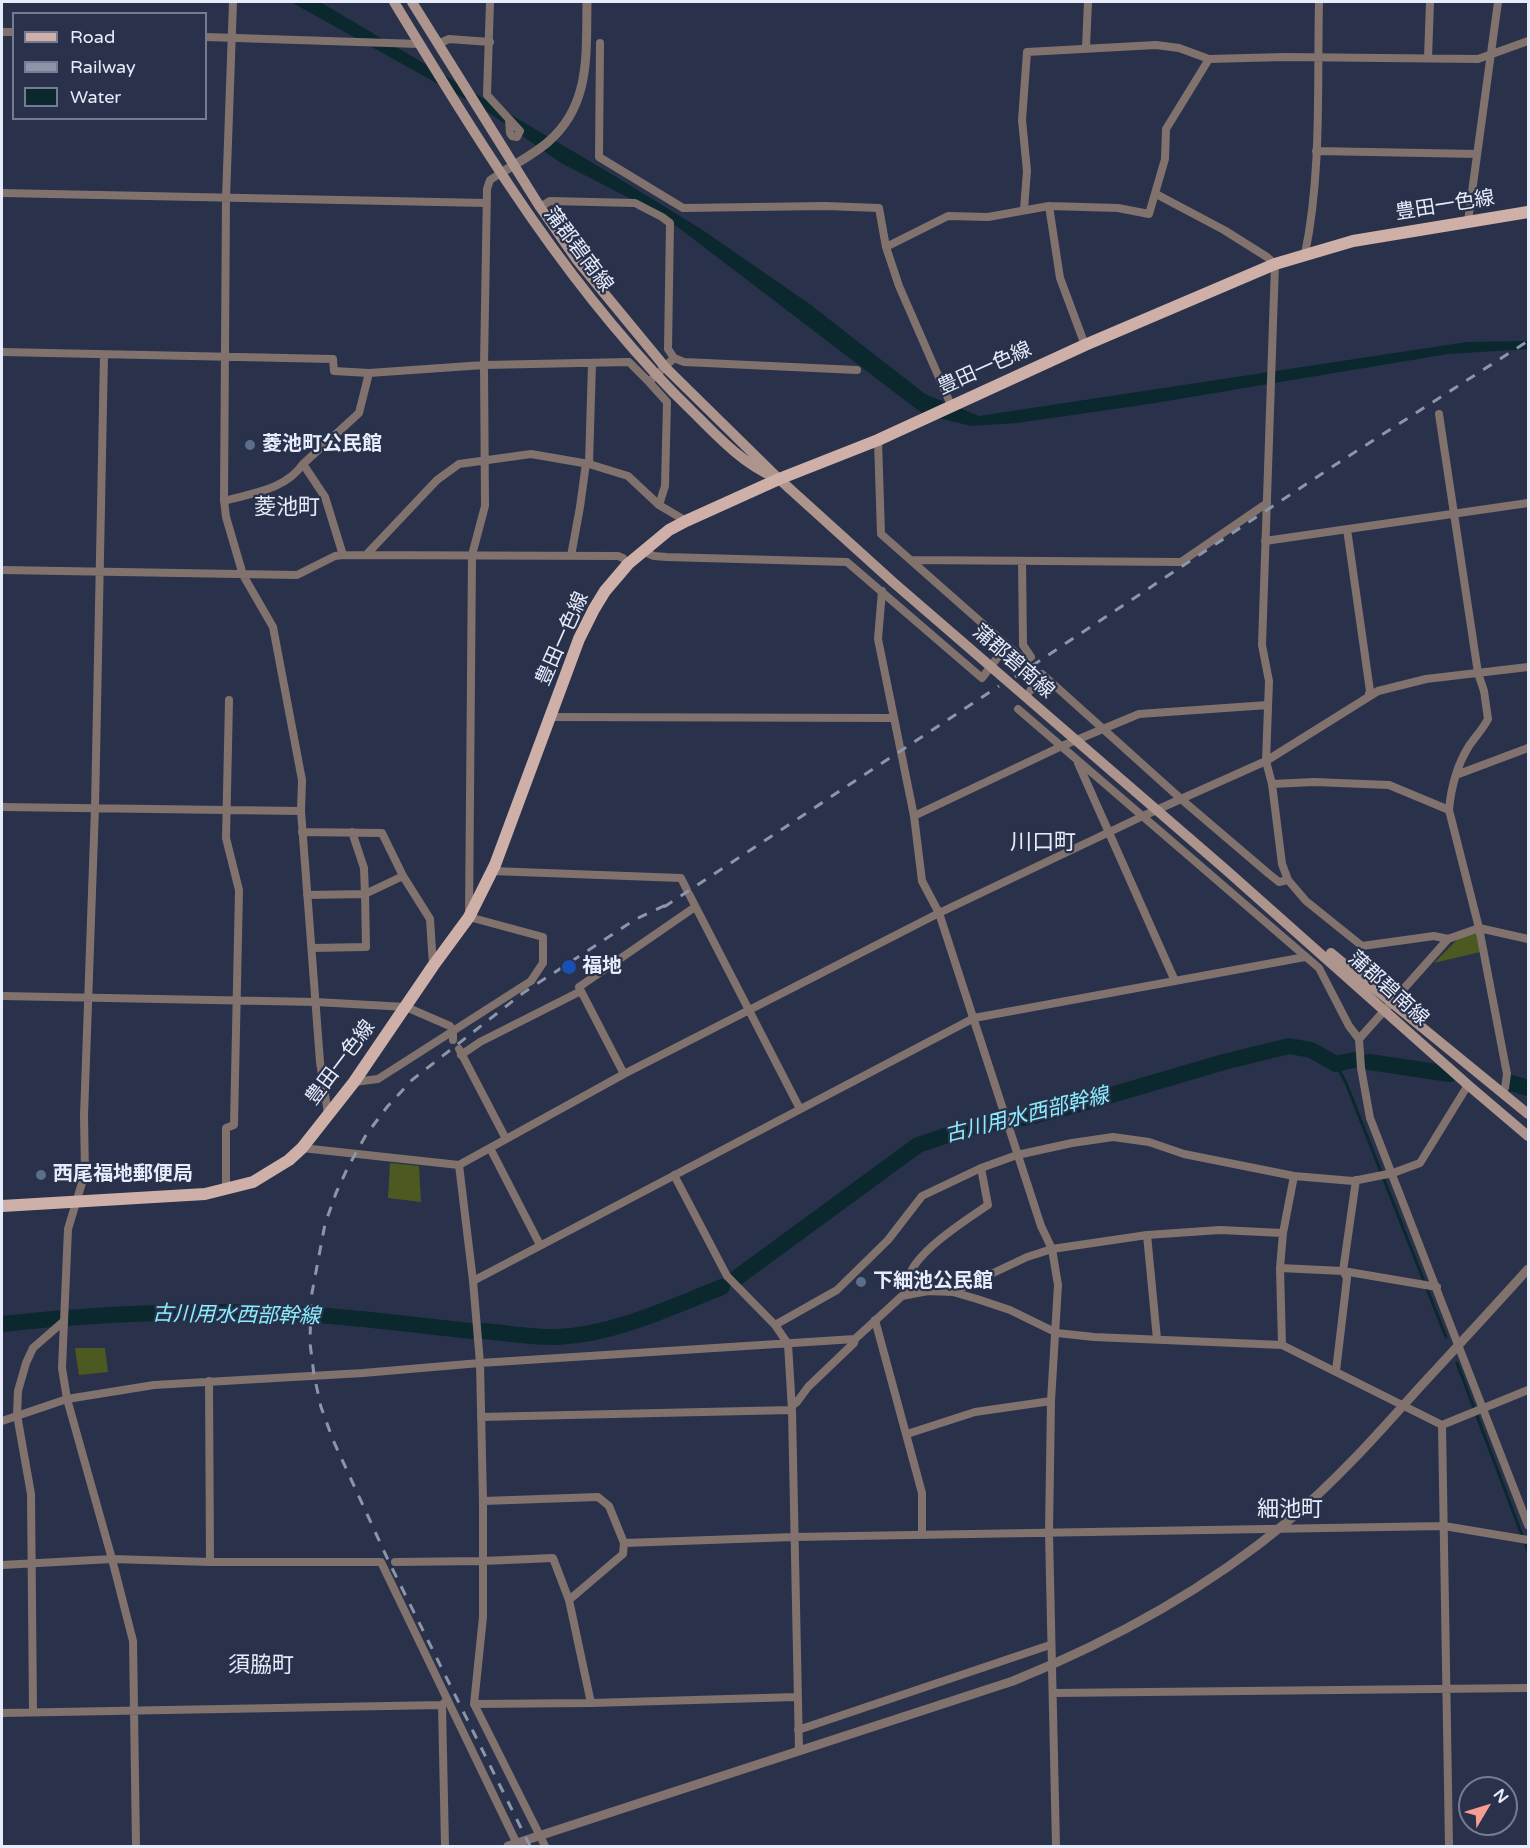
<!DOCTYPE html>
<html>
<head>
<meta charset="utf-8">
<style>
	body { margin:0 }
	#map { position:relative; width:1530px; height:1848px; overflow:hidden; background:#29324a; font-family:"Varela Round",sans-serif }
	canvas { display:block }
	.frame { position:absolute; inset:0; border:3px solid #e6ecfc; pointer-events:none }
	.legend { position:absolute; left:12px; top:12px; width:195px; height:108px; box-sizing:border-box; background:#29324a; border:2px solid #757c91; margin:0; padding:8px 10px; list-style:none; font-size:18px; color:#e6ecfc }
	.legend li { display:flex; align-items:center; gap:12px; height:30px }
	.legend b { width:30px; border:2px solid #757c91 }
	.north { position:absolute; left:1458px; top:1776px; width:60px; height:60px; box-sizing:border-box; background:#29324a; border:2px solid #757c91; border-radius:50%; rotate:52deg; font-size:16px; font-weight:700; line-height:24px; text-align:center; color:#e6ecfc }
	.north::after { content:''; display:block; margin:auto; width:21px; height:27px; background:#f59c94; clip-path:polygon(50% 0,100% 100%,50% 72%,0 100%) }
</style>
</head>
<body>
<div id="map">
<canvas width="1530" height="1848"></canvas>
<div class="frame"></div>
<ul class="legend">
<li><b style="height:8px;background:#cfb0a8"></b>Road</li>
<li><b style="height:8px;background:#8d95a9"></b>Railway</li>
<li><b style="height:16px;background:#0a282d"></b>Water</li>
</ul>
<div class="north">N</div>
</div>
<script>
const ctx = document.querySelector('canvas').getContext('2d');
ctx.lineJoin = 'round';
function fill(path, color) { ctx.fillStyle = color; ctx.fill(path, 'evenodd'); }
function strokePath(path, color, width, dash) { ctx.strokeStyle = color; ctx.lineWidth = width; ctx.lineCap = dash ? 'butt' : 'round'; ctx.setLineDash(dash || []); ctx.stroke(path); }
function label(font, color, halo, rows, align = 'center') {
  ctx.font = font + ' "Varela Round","Noto Sans JP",sans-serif'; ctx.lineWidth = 4.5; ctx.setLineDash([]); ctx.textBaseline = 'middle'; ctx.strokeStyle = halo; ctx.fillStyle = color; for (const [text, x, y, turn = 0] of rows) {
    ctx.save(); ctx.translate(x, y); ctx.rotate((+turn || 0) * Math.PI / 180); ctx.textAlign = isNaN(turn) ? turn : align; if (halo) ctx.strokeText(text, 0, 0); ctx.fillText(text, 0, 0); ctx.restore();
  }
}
const green = new Path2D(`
	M 1477,932 L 1480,952 L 1434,963 L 1460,937 Z
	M 390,1163 L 419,1166 L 421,1202 L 388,1198 Z
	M 75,1348 L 105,1348 L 108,1372 L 79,1375 Z`);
const water = new Path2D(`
	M 291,2 L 320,2 L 613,175 L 701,229 L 811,305 L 925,394 L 979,416 L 1467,342 L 1528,341 L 1528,349 L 1448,354 L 1149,404 L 1017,423 L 971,426 L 923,414 L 679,228 L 647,207 L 561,163 L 485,110 Z`);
const stream = new Path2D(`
	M 1336,1064 L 1346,1083 L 1446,1337
	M 1457,1363 L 1528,1551`);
const river = new Path2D(`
	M 1369,1062 L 1450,1074
	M 1511,1083 L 1528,1088
	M 735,1279 L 918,1145 L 969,1128 L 1033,1116 L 1084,1103 L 1224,1062 L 1289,1046 L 1311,1050 L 1336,1064 L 1354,1060
	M 2,1324 C 92,1314 184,1310 275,1313 C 341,1315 405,1324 471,1331
	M 484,1331 C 508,1333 534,1338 558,1337 C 615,1334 669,1308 722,1287`);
const minor = new Path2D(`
	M 233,2 L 226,198 L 224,500 L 226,517 L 243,575 L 273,627 L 302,780 L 301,811 L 320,1062 L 328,1114
	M 490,2 L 487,95 L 520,131 L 517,137 L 512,136 L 510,133 L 509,120
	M 2,32 L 14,32
	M 206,37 L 419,44
	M 600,43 L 599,157 L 683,208 L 825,206 L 879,208 L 886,247 L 899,286 L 951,405
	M 438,44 L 449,39 L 490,42
	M 1086,47 L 1088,2
	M 1428,58 L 1430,2
	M 1316,151 L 1477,154
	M 2,193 L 486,203
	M 1156,194 L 1224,230 L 1267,257 L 1275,264 L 1262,645 L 1269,681 L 1266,761 L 1272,784 L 1282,864 L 1288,880 L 1306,901 L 1362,946 L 1434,936 L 1448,939 L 1479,928 L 1528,939
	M 1049,206 L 1060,278 L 1085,345
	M 540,207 L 550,201 L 635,203 L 662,217 L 670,223 L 668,349 L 674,358
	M 1024,209 L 1027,171 L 1022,120 L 1027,52 L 1156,45 L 1179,48 L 1209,59 L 1285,57 L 1478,59 L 1528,41
	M 1468,221 L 1498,2
	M 886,247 L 948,216 L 988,217 L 1049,206 L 1118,208 L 1149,214 L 1165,159 L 1166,129 L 1209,59
	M 1305,254 C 1322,171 1317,85 1319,2
	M 2,352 L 333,359 L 334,371 L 369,373 L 484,365 L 629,362 L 649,382 L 674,358 L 684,362 L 857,370
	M 104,355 L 95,808 L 84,1116 L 85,1173 L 68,1229 L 62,1368 L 67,1399 L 112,1559 L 133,1641 L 136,1846
	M 649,382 L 667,402 L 665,486 L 659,505
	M 1439,414 L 1478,673 L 1484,691 L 1488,719 C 1483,729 1475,737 1469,746 C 1457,765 1451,788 1449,810 L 1479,928 L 1507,1074 L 1505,1088 L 1502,1091
	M 878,440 L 881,534 L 1025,661 L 1031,657 L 1023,645 L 1022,561
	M 589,464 L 592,363
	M 224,501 C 252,493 285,490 303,464
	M 1347,529 L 1370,691 L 1368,697
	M 1265,541 L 1528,503
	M 642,551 L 654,556 L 667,557 L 847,562 L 982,678 L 1007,645
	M 343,555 L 325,497 L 303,464 L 359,413 L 369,373
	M 366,555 L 437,480 L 459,464 L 531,454 L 589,464 L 628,476 L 659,505 L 686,521
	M 571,556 L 580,507 L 586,463
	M 911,560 L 1181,562 L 1267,503
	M 2,570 L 297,575 L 335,556 L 343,555 L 618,556 L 623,558 L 628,564
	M 882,591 L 878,639 L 914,816 L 922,881 L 939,913 L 1041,1226 L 1052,1249 L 1058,1285 L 1051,1401 L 1049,1533 L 1056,1846
	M 1030,691 L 1042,674 L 1181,799 L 1269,874 L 1279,882 L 1288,880
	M 1018,709 L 1319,968 L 1349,1026 L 1359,1039 L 1361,1068 L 1370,1118 L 1528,1525
	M 551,717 L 893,718
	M 1078,763 L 1175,981
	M 1456,775 L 1528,748
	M 1272,784 L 1314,782 L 1389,785 L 1449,810
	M 2,807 L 301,811
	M 914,816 L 1062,746 L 1139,714 L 1268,705
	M 302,832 L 382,833 L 403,876 L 430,919 L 433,966
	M 492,871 L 681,878 L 687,890
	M 689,894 L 800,1109
	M 307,895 L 365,894 L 364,868 L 352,832
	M 312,948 L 366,947 L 365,894 L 403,876
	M 581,991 L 624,1074
	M 2,996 L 316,1002 L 406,1007 L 450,1026 L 453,1031 L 453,1040
	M 1359,1039 L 1448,939
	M 459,1049 L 506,1139
	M 461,1055 L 480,1042 L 581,991 L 579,987 L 695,907
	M 354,1082 L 378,1079 L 531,981 L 543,963 L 543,937 L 469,917 L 472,555 L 485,506 L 484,365 L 487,189 L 490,180 L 501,173
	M 302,1148 L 459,1165 L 624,1074 L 939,913 L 1143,816 L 1266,761 L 1378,691 L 1426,679 L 1528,667
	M 490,1148 L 540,1245
	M 459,1165 L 473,1281 L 480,1363 L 483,1501 L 483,1617 L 474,1704 L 545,1846
	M 674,1175 L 727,1276 L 775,1325 L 788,1344 L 792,1410 L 799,1751
	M 226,1189 L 226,1128 L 234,1125 L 239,890 L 226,838 L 229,700
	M 1147,1235 L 1157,1339
	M 1280,1268 L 1343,1271 L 1437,1287
	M 473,1281 L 974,1018 L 1305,957
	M 953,1292 L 1027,1257 L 1052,1249 L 1147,1235 L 1220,1230 L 1283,1233
	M 907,1295 C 907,1289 907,1282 909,1276 C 917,1251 966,1220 988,1205 L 981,1168 L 1017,1155 L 1072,1143 L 1113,1137 L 1149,1142 L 1184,1154 L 1294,1176 L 1353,1181 L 1393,1173 L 1420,1163 L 1468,1085
	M 875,1320 L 922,1493 L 922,1535
	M 775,1325 L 837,1290 L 888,1240 L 922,1196 L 981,1168
	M 1282,1345 L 1280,1268 L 1283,1233 L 1294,1176
	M 1336,1371 L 1347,1278 L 1343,1271 L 1356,1180
	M 209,1381 L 210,1562
	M 792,1406 L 797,1402 L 808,1387 L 854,1343 L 855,1339
	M 481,1417 L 792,1410
	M 2,1421 L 67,1399 L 154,1385 L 363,1373 L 480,1363 L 855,1339 L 902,1296 L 928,1291 L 953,1292 L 977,1299 L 1010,1310 L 1057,1333 L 1094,1337 L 1282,1345 L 1442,1425 L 1528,1390
	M 1442,1425 L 1449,1846
	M 907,1434 L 975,1412 L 1051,1401
	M 483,1501 L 598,1497 L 609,1506 L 624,1543 L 623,1554 L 569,1600
	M 624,1543 L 794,1537 L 1444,1526 L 1528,1540
	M 395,1562 L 483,1561 L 553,1558 L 569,1600 L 591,1703
	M 2,1565 L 112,1559 L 210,1562 L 381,1562 L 518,1846
	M 1053,1693 L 1528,1688
	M 474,1704 L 591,1703 L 797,1697
	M 33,1712 L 31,1494 L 17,1415 L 18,1391 L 26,1363 L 33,1348 L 64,1321
	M 2,1713 L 442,1705
	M 798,1730 L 1050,1645
	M 445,1846 L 442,1705 L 445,1702`);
const tertiary = new Path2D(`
	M 501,173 C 517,163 534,154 548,142 C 591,105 586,54 587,2
	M 508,1846 L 1013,1681 C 1112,1641 1205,1590 1287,1522 C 1335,1482 1376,1436 1418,1389 C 1455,1349 1492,1309 1528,1269`);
const secondary = new Path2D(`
	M 394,2 C 481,145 571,294 693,412 C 717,436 742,463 774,477
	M 412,2 L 540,207 L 576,259 L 665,367 L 779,479 L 894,583 L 1225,869 L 1468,1085 L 1528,1136
	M 1331,953 L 1528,1114`);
const primary = new Path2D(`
	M 2,1206 L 205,1194 L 253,1182 L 289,1160 L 302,1148 L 354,1082 L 433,966 L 469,917 L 495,865 L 579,639 L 594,609 L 605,591 L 628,564 L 669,530 L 686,521 L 779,479 L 878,440 L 1085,345 L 1275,264 L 1353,241 L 1528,212`);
const rail = new Path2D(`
	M 1015,677 L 1338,463 L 1528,341
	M 664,907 L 999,686
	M 530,1846 L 389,1562 L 333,1440 L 321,1407 L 314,1375 L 310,1343 L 311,1298 L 325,1224 L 336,1193 L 348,1167 L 366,1135 L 387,1107 L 412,1080 L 523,993 L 636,919 L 670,903`);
const markers = [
	[250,445,6,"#5c6f8a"],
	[569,967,8,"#1a4fb4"],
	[41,1175,6,"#5c6f8a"],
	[861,1282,6,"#5c6f8a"]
];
const streetNames = [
	["豊田一色線",1445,206,-9],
	["蒲郡碧南線",578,250,53],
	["豊田一色線",985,369,-24],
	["豊田一色線",563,639,-66],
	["蒲郡碧南線",1013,662,41],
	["蒲郡碧南線",1388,989,42],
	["豊田一色線",341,1063,-53]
];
const poiNames = [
	["菱池町公民館",262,445],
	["福地",582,967],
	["西尾福地郵便局",53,1175],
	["下細池公民館",873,1282]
];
const waterNames = [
	["古川用水西部幹線",1027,1116,-14],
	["古川用水西部幹線",236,1316,1]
];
const quarterNames = [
	["菱池町",287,508],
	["川口町",1043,843],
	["細池町",1290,1510],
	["須脇町",261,1666]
];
fill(green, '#4c5920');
fill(water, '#0a282d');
strokePath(stream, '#0a282d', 3);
strokePath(river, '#0a282d', 16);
strokePath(minor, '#81726e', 8);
strokePath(tertiary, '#81726e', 9);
strokePath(secondary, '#ad958e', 10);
strokePath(primary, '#cfb0a8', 12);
strokePath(rail, '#8d95a9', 3, [10, 10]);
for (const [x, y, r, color] of markers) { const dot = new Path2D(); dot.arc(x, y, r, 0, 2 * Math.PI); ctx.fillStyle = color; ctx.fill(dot); strokePath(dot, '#29324a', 2); }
label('20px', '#e6ecfc', '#29324a', streetNames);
label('bold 20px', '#e6ecfc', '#29324a', poiNames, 'left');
label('italic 21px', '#8aedfe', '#29324a', waterNames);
label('22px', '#e6ecfc', '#29324a', quarterNames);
</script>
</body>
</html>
